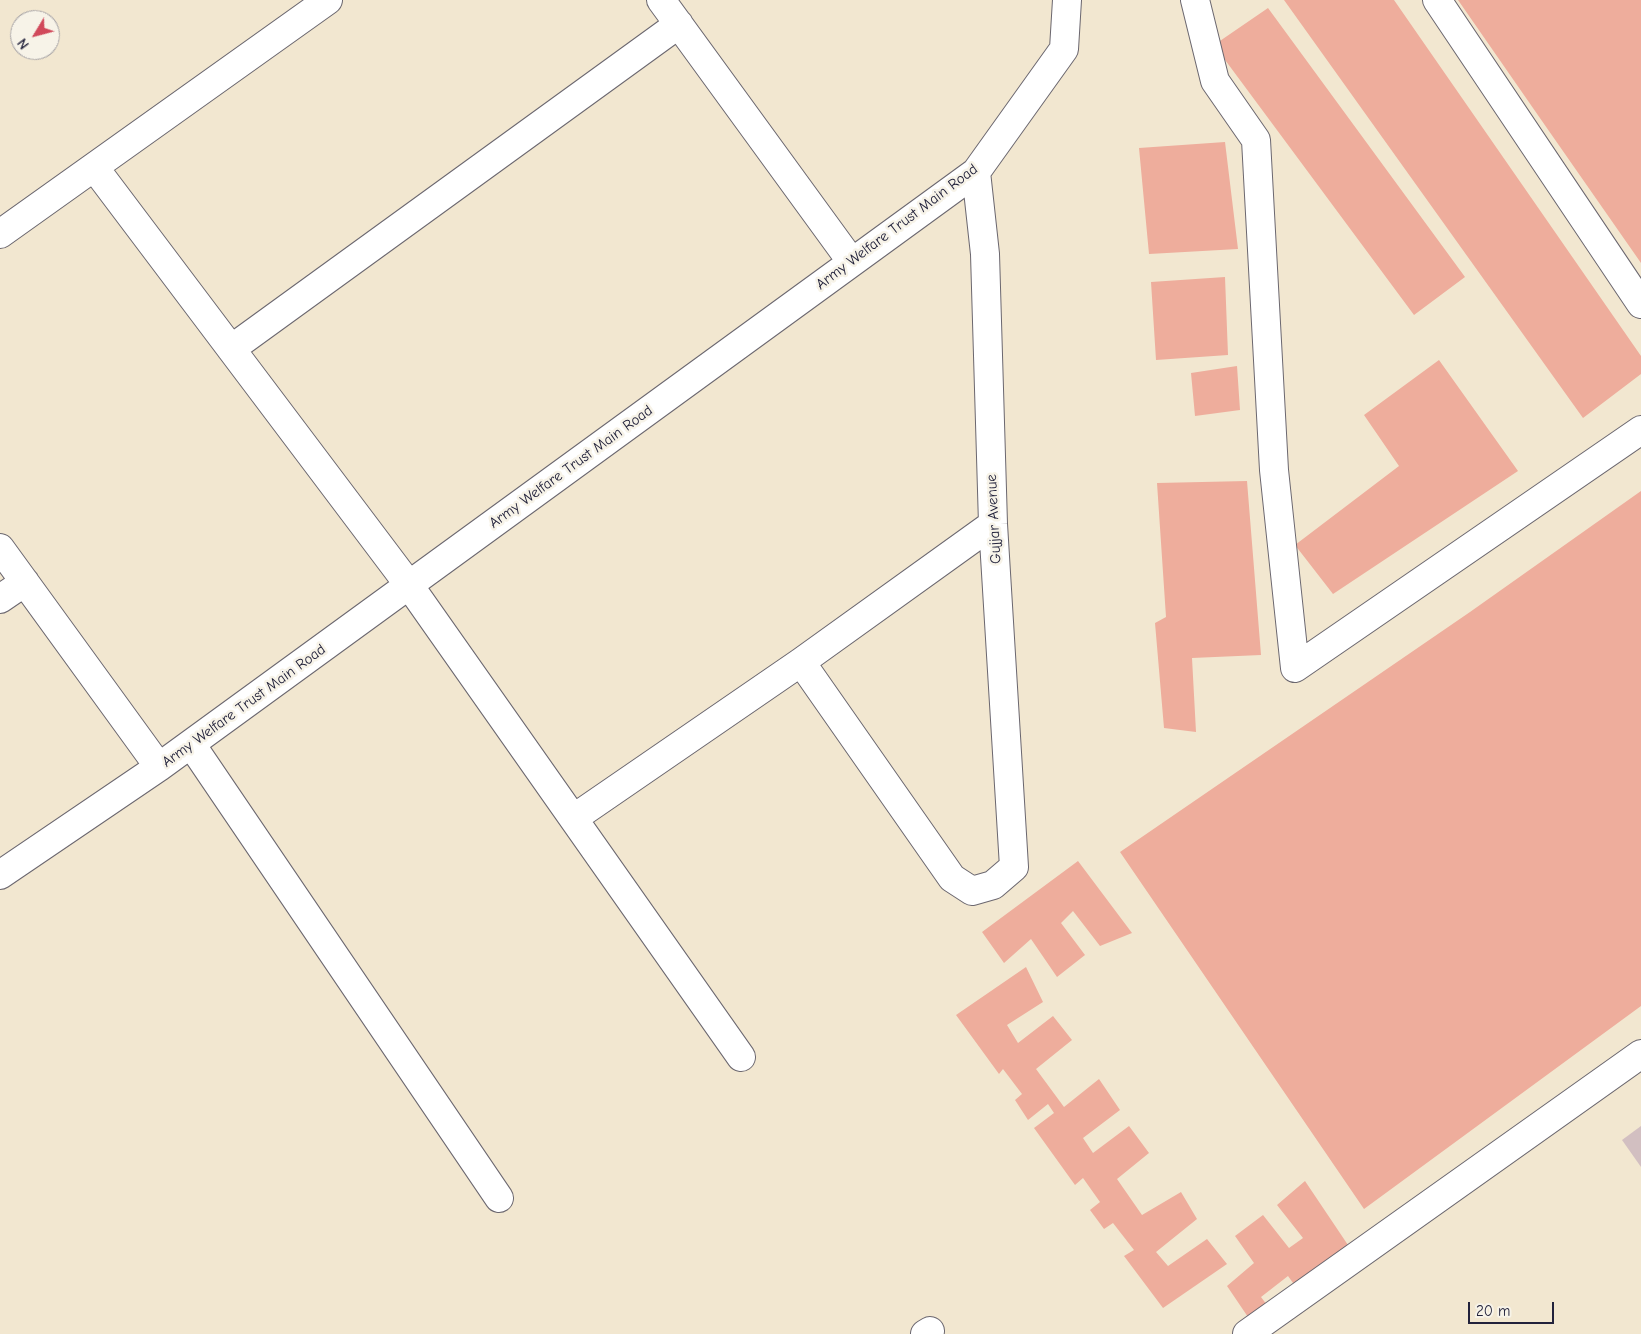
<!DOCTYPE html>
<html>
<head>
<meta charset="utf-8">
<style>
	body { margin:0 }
	#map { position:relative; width:1641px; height:1334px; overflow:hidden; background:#f2e7d0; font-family:"Comic Neue",sans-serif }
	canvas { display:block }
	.north { position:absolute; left:10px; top:10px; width:50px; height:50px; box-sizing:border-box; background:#f7f3e8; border:1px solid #a29fa3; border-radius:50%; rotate:233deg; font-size:14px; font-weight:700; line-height:20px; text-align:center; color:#22223b }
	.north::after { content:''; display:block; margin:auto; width:18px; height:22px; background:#d1495b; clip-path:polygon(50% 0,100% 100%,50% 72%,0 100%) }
	.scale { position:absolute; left:1468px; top:1302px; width:86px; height:22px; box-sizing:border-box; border:2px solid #22223b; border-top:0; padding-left:6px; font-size:15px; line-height:18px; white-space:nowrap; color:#22223b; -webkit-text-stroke:4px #f7f3e8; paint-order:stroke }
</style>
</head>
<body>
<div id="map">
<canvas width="1641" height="1334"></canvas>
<div class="north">N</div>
<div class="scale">20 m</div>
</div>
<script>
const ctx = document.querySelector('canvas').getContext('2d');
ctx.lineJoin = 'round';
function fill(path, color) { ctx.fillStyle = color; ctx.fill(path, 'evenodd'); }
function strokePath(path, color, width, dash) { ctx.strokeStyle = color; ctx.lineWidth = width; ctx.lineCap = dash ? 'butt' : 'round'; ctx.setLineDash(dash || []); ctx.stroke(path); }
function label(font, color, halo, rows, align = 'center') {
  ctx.font = font + ' "Comic Neue",sans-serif'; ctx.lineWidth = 5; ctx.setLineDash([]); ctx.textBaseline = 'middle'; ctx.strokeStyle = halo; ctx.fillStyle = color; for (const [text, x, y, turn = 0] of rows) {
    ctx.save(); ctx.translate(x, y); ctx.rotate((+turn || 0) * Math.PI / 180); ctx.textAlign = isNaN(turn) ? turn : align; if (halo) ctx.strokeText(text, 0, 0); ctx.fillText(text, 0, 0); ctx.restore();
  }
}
const industrial = new Path2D(`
	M 1641,1126 L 1641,1167 L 1622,1140 Z`);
const building = new Path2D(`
	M 1284,0 L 1394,0 L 1641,356 L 1641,374 L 1583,418 Z
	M 1458,0 L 1641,0 L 1641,263 L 1542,121 Z
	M 1268,8 L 1465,277 L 1414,315 L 1214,45 Z
	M 1225,142 L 1238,249 L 1149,254 L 1139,148 Z
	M 1225,277 L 1228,355 L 1156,360 L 1151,282 Z
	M 1439,360 L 1518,471 L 1333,594 L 1295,545 L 1399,466 L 1364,415 Z
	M 1237,366 L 1240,410 L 1195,416 L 1191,373 Z
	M 1247,481 L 1261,655 L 1192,658 L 1196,732 L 1164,728 L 1155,623 L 1166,617 L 1157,483 Z
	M 1641,491 L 1641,1006 L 1364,1209 L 1120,852 L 1470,612 Z
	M 1078,861 L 1132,933 L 1100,946 L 1073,911 L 1061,923 L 1085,955 L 1057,977 L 1031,939 L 1004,963 L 982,932 Z
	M 1026,967 L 1043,1002 L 1007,1025 L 1018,1043 L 1053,1016 L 1072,1040 L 1036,1069 L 1064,1107 L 1099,1079 L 1120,1110 L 1083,1138 L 1093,1153 L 1129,1126 L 1149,1153 L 1117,1179 L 1142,1215 L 1181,1192 L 1197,1219 L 1156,1252 L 1168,1266 L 1207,1239 L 1227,1264 L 1163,1308 L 1124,1256 L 1134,1250 L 1113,1223 L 1104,1229 L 1090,1210 L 1100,1202 L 1083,1178 L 1075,1185 L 1034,1128 L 1054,1113 L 1048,1104 L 1028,1120 L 1015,1100 L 1022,1094 L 1003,1069 L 999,1074 L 956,1015 Z
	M 1305,1181 L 1350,1248 L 1296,1287 L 1288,1276 L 1261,1297 L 1267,1305 L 1248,1317 L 1227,1286 L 1254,1263 L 1235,1236 L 1263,1215 L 1289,1248 L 1303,1238 L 1277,1205 Z`);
const minor = new Path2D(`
	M 661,0 L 851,261
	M 1195,0 L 1215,81 L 1256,140 L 1274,470 L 1295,668 L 1641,430
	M 1437,0 L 1641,304
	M 94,167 L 409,585 L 741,1057
	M 0,234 L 328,0
	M 231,349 L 679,24
	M 0,548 L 159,767
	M 0,599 L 25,582
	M 801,662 L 952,878 L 972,891 L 993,885 L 1014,867 L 993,524 L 985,254 L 976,172
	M 191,744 L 499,1198
	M 574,818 L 801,662 L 993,524
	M 0,875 L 159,767 L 976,172 L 1064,49 L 1067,0
	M 925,1334 L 930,1331
	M 1247,1334 L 1641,1054`);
const streetNames = [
	["Army Welfare Trust Main Road",897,227,-37],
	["Army Welfare Trust Main Road",571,467,-36],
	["Gujjar Avenue",994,519,-93],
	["Army Welfare Trust Main Road",244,706,-36]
];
fill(industrial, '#d2bfc1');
fill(building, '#eead9c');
strokePath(minor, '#6b676f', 30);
strokePath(minor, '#fff', 28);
label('15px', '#22223b', '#f7f3e8', streetNames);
</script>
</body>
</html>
